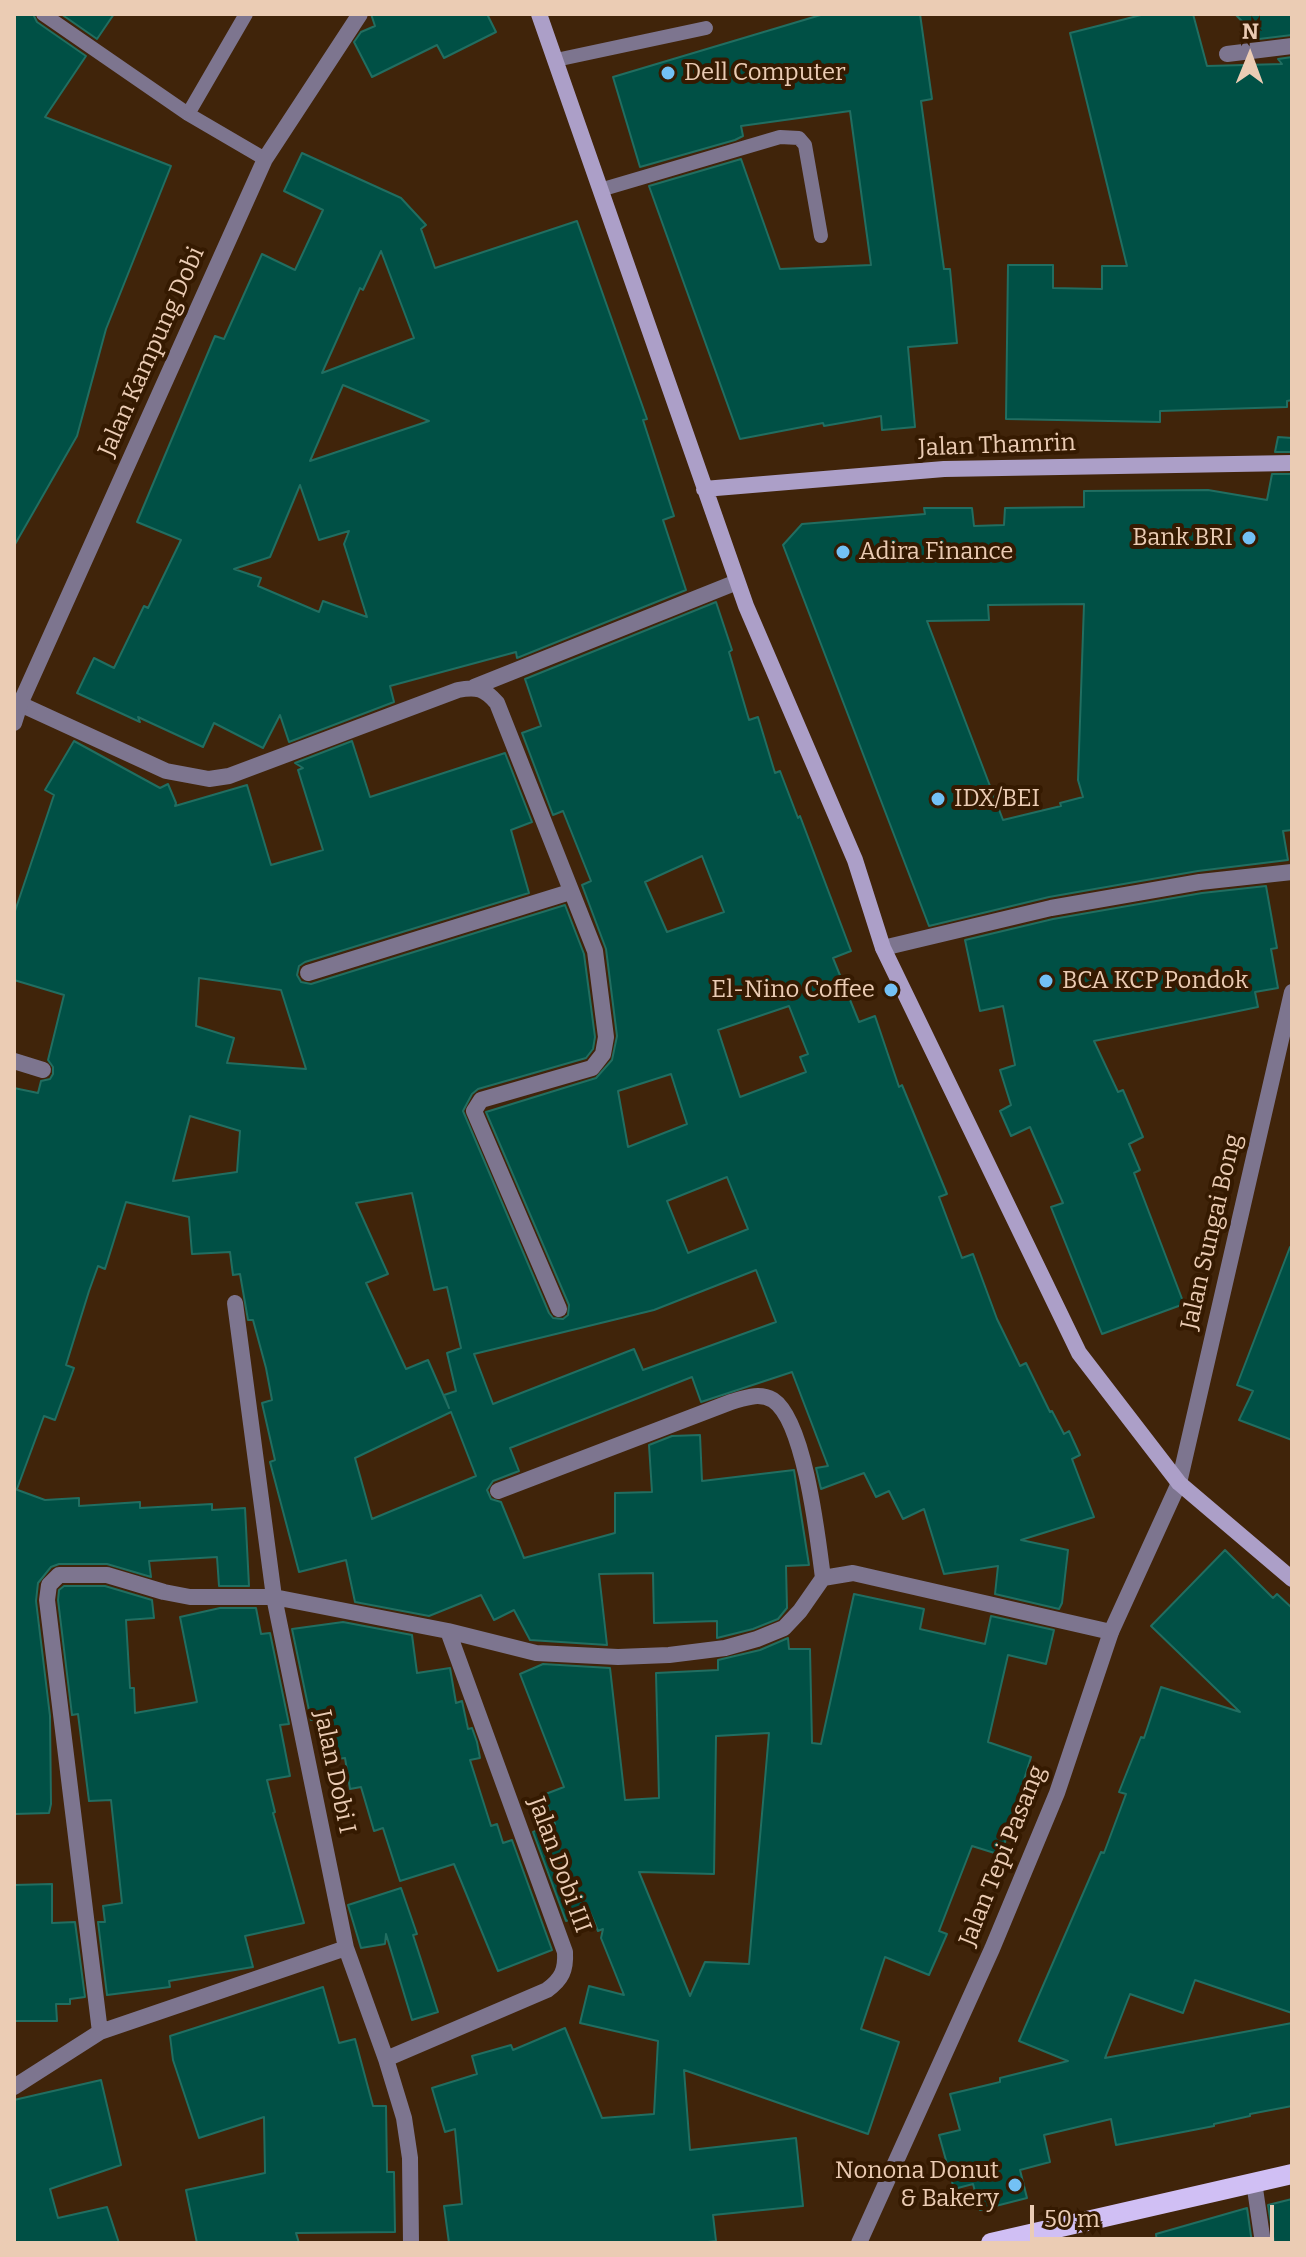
<!DOCTYPE html>
<html>
<head>
<meta charset="utf-8">
<style>
	body { margin:0 }
	#map { position:relative; width:1306px; height:2257px; overflow:hidden; background:#40240a; font-family:Bitter,serif }
	canvas { display:block }
	.frame { position:absolute; inset:0; border:16px solid #ebccb4; pointer-events:none }
	.north { position:absolute; left:1210px; top:16px; width:80px; height:80px; -webkit-text-stroke:6px #351a01; paint-order:stroke; rotate:1deg; font-size:22px; font-weight:700; line-height:32px; text-align:center; color:#ebccb4 }
	.north::after { content:''; display:block; margin:auto; width:28px; height:36px; background:#ebccb4; clip-path:polygon(50% 0,100% 100%,50% 72%,0 100%) }
	.scale { position:absolute; left:1030px; top:2205px; width:244px; height:36px; box-sizing:border-box; border:4px solid #ebccb4; border-top:0; padding-left:10px; font-size:24px; line-height:28px; white-space:nowrap; color:#ebccb4; -webkit-text-stroke:6px #351a01; paint-order:stroke }
</style>
</head>
<body>
<div id="map">
<canvas width="1306" height="2257"></canvas>
<div class="frame"></div>
<div class="north">N</div>
<div class="scale">50 m</div>
</div>
<script>
const ctx = document.querySelector('canvas').getContext('2d');
ctx.lineJoin = 'round';
function fill(path, color) { ctx.fillStyle = color; ctx.fill(path, 'evenodd'); }
function strokePath(path, color, width, dash) { ctx.strokeStyle = color; ctx.lineWidth = width; ctx.lineCap = dash ? 'butt' : 'round'; ctx.setLineDash(dash || []); ctx.stroke(path); }
function label(font, color, halo, rows, align = 'center') {
  ctx.font = font + ' Bitter,serif'; ctx.lineWidth = 8; ctx.setLineDash([]); ctx.textBaseline = 'middle'; ctx.strokeStyle = halo; ctx.fillStyle = color; for (const [text, x, y, turn = 0] of rows) {
    ctx.save(); ctx.translate(x, y); ctx.rotate((+turn || 0) * Math.PI / 180); ctx.textAlign = isNaN(turn) ? turn : align; if (halo) ctx.strokeText(text, 0, 0); ctx.fillText(text, 0, 0); ctx.restore();
  }
}
const building = new Path2D(`
	M 14,14 L 33,14 L 37,22 L 86,56 L 45,117 L 171,166 L 106,329 L 77,436 L 14,546 Z
	M 61,14 L 114,14 L 97,39 Z
	M 371,14 L 487,14 L 496,32 L 444,58 L 437,45 L 372,77 L 354,42 L 361,32 L 375,26 Z
	M 824,14 L 920,14 L 932,99 L 921,101 L 944,269 L 950,269 L 957,343 L 908,347 L 915,427 L 882,430 L 881,416 L 824,426 L 823,423 L 740,439 L 649,186 L 741,159 L 780,269 L 871,265 L 850,111 L 741,126 L 743,136 L 735,140 L 640,167 L 613,77 Z
	M 1145,14 L 1193,14 L 1207,66 L 1282,64 L 1278,59 L 1292,57 L 1292,400 L 1287,401 L 1287,407 L 1160,411 L 1160,422 L 1006,419 L 1008,265 L 1053,265 L 1053,288 L 1102,289 L 1102,266 L 1127,266 L 1070,33 Z
	M 1235,14 L 1292,14 L 1292,35 L 1259,39 Z
	M 302,153 L 401,198 L 426,225 L 421,229 L 435,268 L 577,221 L 647,419 L 643,420 L 674,516 L 663,520 L 686,590 L 517,658 L 516,652 L 390,686 L 394,702 L 289,742 L 280,715 L 263,748 L 214,723 L 203,747 L 138,717 L 140,722 L 77,693 L 94,658 L 114,668 L 144,606 L 148,608 L 181,540 L 137,522 L 215,336 L 224,339 L 262,254 L 295,270 L 323,210 L 284,191 ZM 381,251 L 414,338 L 322,373 L 360,288 L 363,290 ZM 343,385 L 429,421 L 310,461 ZM 300,485 L 319,540 L 349,531 L 344,544 L 367,617 L 323,601 L 319,612 L 258,586 L 261,578 L 234,569 L 270,557 Z
	M 1278,437 L 1292,438 L 1292,452 L 1275,452 Z
	M 1272,474 L 1292,474 L 1292,830 L 1283,831 L 1288,860 L 1198,871 L 1049,897 L 929,926 L 783,545 L 802,524 L 925,514 L 924,508 L 972,508 L 974,526 L 1004,525 L 1005,508 L 1084,507 L 1084,491 L 1208,490 L 1267,500 ZM 1084,604 L 1078,780 L 1083,797 L 1060,803 L 1061,806 L 1003,820 L 927,621 L 989,620 L 988,605 Z
	M 716,602 L 732,650 L 729,652 L 749,720 L 758,717 L 775,773 L 780,771 L 798,818 L 800,816 L 851,951 L 833,958 L 859,1022 L 875,1016 L 899,1087 L 902,1085 L 947,1194 L 939,1197 L 962,1258 L 973,1254 L 997,1319 L 1020,1366 L 1026,1363 L 1050,1412 L 1052,1411 L 1064,1434 L 1069,1431 L 1080,1455 L 1072,1459 L 1094,1517 L 1021,1540 L 1068,1550 L 1062,1603 L 1059,1609 L 995,1594 L 998,1566 L 944,1574 L 924,1509 L 903,1519 L 889,1491 L 876,1497 L 864,1473 L 821,1489 L 816,1468 L 828,1466 L 792,1372 L 701,1402 L 692,1377 L 510,1448 L 519,1471 L 493,1481 L 487,1490 L 491,1499 L 501,1502 L 524,1558 L 615,1533 L 615,1493 L 652,1492 L 649,1445 L 672,1436 L 700,1435 L 702,1481 L 794,1470 L 809,1565 L 786,1566 L 787,1608 L 778,1619 L 753,1629 L 717,1638 L 717,1621 L 654,1623 L 653,1573 L 599,1574 L 607,1645 L 530,1640 L 514,1610 L 494,1620 L 481,1595 L 429,1616 L 355,1602 L 346,1560 L 299,1572 L 270,1462 L 275,1460 L 262,1403 L 272,1400 L 266,1368 L 253,1320 L 248,1320 L 240,1274 L 233,1275 L 230,1252 L 192,1254 L 189,1217 L 126,1202 L 105,1269 L 98,1266 L 89,1291 L 66,1365 L 74,1368 L 55,1420 L 44,1416 L 17,1489 L 15,1489 L 45,1500 L 79,1498 L 79,1506 L 140,1502 L 140,1508 L 212,1504 L 212,1510 L 245,1508 L 249,1586 L 219,1586 L 217,1557 L 149,1561 L 151,1577 L 107,1564 L 59,1564 L 51,1567 L 38,1583 L 36,1601 L 50,1716 L 51,1804 L 49,1813 L 14,1814 L 14,1088 L 38,1093 L 41,1081 L 50,1079 L 53,1074 L 53,1067 L 48,1060 L 64,995 L 14,980 L 14,914 L 54,795 L 45,790 L 74,741 L 160,788 L 168,784 L 176,803 L 175,806 L 247,785 L 271,865 L 323,850 L 298,770 L 303,768 L 295,763 L 352,741 L 370,797 L 505,753 L 532,822 L 511,830 L 529,893 L 305,962 L 299,966 L 297,975 L 301,982 L 311,984 L 565,905 L 584,954 L 595,1037 L 593,1049 L 586,1058 L 478,1089 L 472,1094 L 463,1111 L 549,1313 L 553,1318 L 563,1319 L 568,1315 L 569,1305 L 486,1112 L 596,1078 L 612,1060 L 617,1036 L 606,949 L 582,885 L 591,881 L 563,811 L 553,815 L 522,733 L 541,726 L 525,679 ZM 702,856 L 724,912 L 667,932 L 645,882 ZM 199,978 L 281,990 L 306,1069 L 227,1063 L 234,1038 L 196,1026 ZM 789,1006 L 808,1054 L 800,1057 L 806,1072 L 740,1097 L 718,1030 ZM 671,1074 L 687,1124 L 628,1147 L 618,1091 ZM 190,1116 L 240,1131 L 237,1172 L 173,1181 ZM 727,1177 L 748,1229 L 688,1253 L 667,1201 ZM 412,1193 L 434,1290 L 447,1287 L 461,1348 L 447,1353 L 456,1391 L 444,1395 L 449,1408 L 428,1360 L 406,1369 L 366,1283 L 388,1274 L 356,1203 ZM 756,1270 L 776,1322 L 643,1370 L 634,1349 L 493,1404 L 474,1354 L 654,1310 ZM 451,1412 L 476,1476 L 372,1519 L 355,1458 Z
	M 1266,886 L 1277,948 L 1271,949 L 1278,988 L 1255,992 L 1258,1007 L 1094,1041 L 1118,1092 L 1123,1090 L 1143,1137 L 1129,1144 L 1140,1170 L 1134,1173 L 1184,1304 L 1102,1334 L 1051,1207 L 1063,1203 L 1030,1127 L 1011,1136 L 1000,1111 L 1011,1105 L 1000,1070 L 1015,1065 L 1003,1006 L 980,1011 L 965,940 L 1053,919 L 1202,893 Z
	M 1290,1247 L 1292,1247 L 1292,1440 L 1239,1420 L 1253,1391 L 1237,1385 Z
	M 1225,1550 L 1273,1598 L 1277,1594 L 1292,1608 L 1292,2013 L 1195,1980 L 1183,2013 L 1130,1994 L 1105,2058 L 1292,2023 L 1292,2106 L 1250,2114 L 1250,2116 L 1214,2124 L 1214,2126 L 1116,2145 L 1111,2119 L 1044,2135 L 1050,2162 L 1020,2170 L 1027,2198 L 980,2210 L 973,2184 L 954,2189 L 939,2135 L 960,2130 L 950,2094 L 1000,2082 L 1000,2078 L 1068,2061 L 1019,2041 L 1101,1852 L 1104,1853 L 1126,1794 L 1119,1792 L 1141,1737 L 1144,1738 L 1161,1687 L 1240,1712 L 1151,1626 Z
	M 64,1586 L 105,1586 L 152,1600 L 154,1618 L 126,1620 L 130,1688 L 134,1688 L 135,1713 L 197,1702 L 180,1617 L 220,1608 L 256,1608 L 261,1634 L 270,1633 L 289,1724 L 280,1725 L 290,1776 L 267,1780 L 275,1812 L 273,1813 L 304,1923 L 245,1936 L 253,1967 L 169,1981 L 170,1987 L 107,1995 L 98,1922 L 105,1922 L 103,1906 L 122,1903 L 111,1800 L 89,1801 L 78,1714 L 72,1715 L 58,1600 L 59,1590 Z
	M 854,1594 L 924,1609 L 920,1629 L 985,1644 L 991,1616 L 1054,1630 L 1046,1664 L 1008,1655 L 988,1742 L 1031,1757 L 1001,1855 L 972,1846 L 939,1931 L 947,1934 L 929,1975 L 885,1957 L 861,2029 L 899,2042 L 868,2134 L 684,2070 L 690,2150 L 796,2138 L 803,2206 L 713,2215 L 716,2241 L 700,2243 L 449,2243 L 444,2206 L 462,2204 L 455,2129 L 445,2132 L 432,2088 L 477,2074 L 472,2056 L 511,2045 L 513,2050 L 565,2028 L 602,2118 L 654,2114 L 658,2041 L 580,2023 L 589,1986 L 624,1995 L 601,1938 L 603,1929 L 598,1931 L 590,1912 L 566,1921 L 533,1832 L 555,1824 L 543,1795 L 564,1787 L 520,1674 L 543,1664 L 610,1668 L 625,1800 L 659,1798 L 656,1673 L 718,1670 L 718,1660 L 760,1650 L 788,1638 L 789,1649 L 810,1649 L 812,1743 L 821,1744 ZM 769,1733 L 749,1964 L 705,1962 L 690,1996 L 639,1872 L 714,1874 L 716,1736 Z
	M 343,1622 L 412,1635 L 417,1673 L 450,1668 L 456,1703 L 462,1701 L 468,1729 L 472,1728 L 477,1742 L 480,1758 L 470,1760 L 491,1826 L 497,1824 L 503,1843 L 512,1840 L 552,1950 L 498,1971 L 454,1864 L 400,1881 L 383,1828 L 374,1831 L 361,1787 L 350,1789 L 345,1758 L 337,1759 L 330,1717 L 311,1720 L 292,1629 Z
	M 52,1884 L 52,1923 L 75,1922 L 85,1997 L 70,1999 L 70,2004 L 56,2004 L 57,2021 L 14,2021 L 14,1885 Z
	M 401,1888 L 417,1934 L 413,1935 L 438,2012 L 412,2020 L 386,1934 L 385,1944 L 361,1948 L 348,1905 Z
	M 323,1987 L 339,2043 L 355,2039 L 373,2106 L 386,2106 L 387,2172 L 394,2172 L 395,2232 L 296,2233 L 299,2243 L 197,2243 L 186,2190 L 265,2173 L 264,2117 L 199,2138 L 173,2060 L 170,2036 Z
	M 101,2080 L 121,2165 L 50,2189 L 58,2218 L 107,2207 L 119,2243 L 14,2243 L 14,2100 Z
	M 1292,2199 L 1292,2243 L 1274,2243 L 1268,2205 Z
	M 1247,2208 L 1252,2243 L 1157,2243 L 1156,2234 Z`);
const service = new Path2D(`
	M 43,14 L 188,114 L 265,159
	M 556,60 L 706,28
	M 188,114 L 246,14
	M 600,190 L 780,137 L 799,138 L 805,145 L 821,236`);
const minor = new Path2D(`
	M 1227,54 L 1292,46
	M 474,687 L 737,582
	M 20,704 L 166,771 L 209,779 L 229,776 L 458,690 C 477,686 485,689 497,703 L 595,951 L 606,1037 L 603,1054 L 592,1068 L 481,1100 L 474,1111 L 559,1309
	M 883,948 L 1051,908 L 1200,882 L 1292,872
	M 308,973 L 570,892
	M 14,1061 L 43,1070
	M 235,1303 L 274,1597 L 346,1948 L 386,2059 L 404,2118 L 410,2158 L 411,2243
	M 498,1491 L 731,1402 C 745,1398 759,1392 773,1400 C 805,1421 818,1540 823,1578
	M 100,2032 L 47,1600 L 49,1585 L 59,1575 L 107,1575 L 164,1592 L 190,1597 L 274,1597 L 448,1631 L 536,1653 L 618,1657 L 669,1655 L 725,1648 L 757,1639 L 784,1628 L 800,1611 L 823,1578 L 853,1573 L 1111,1632
	M 386,2059 L 547,1990 C 562,1979 566,1970 565,1952 L 448,1631
	M 14,2087 L 100,2032 L 346,1948
	M 1254,2182 L 1263,2243`);
const tertiary = new Path2D(`
	M 14,723 L 20,704 L 265,159 L 360,14
	M 859,2243 L 992,1949 L 1057,1793 L 1111,1632 L 1179,1483 L 1292,992`);
const secondary = new Path2D(`
	M 539,14 L 746,606 L 855,860 L 883,948 L 1079,1353 L 1179,1483 L 1292,1579
	M 704,489 L 944,469 L 1292,463`);
const primary = new Path2D(`
	M 991,2243 L 1292,2174`);
const markers = [
	[668,73,8,"#73c1f5"],
	[1249,538,8,"#73c1f5"],
	[843,552,8,"#73c1f5"],
	[938,799,8,"#73c1f5"],
	[1046,981,8,"#73c1f5"],
	[891,990,8,"#73c1f5"],
	[1015,2185,8,"#73c1f5"]
];
const poiNames = [
	["Dell Computer",684,73],
	["Bank BRI",1233,538,"right"],
	["Adira Finance",859,552],
	["IDX/BEI",954,799],
	["BCA KCP Pondok",1062,981],
	["El-Nino Coffee",875,990,"right"],
	["Nonona Donut",999,2171,"right"],
	["& Bakery",999,2199,"right"]
];
const streetNames = [
	["Jalan Kampung Dobi",152,352,-66],
	["Jalan Thamrin",997,446,-2],
	["Jalan Sungai Bong",1212,1232,-77],
	["Jalan Dobi I",334,1772,78],
	["Jalan Tepi Pasang",1003,1856,-68],
	["Jalan Dobi III",559,1865,70]
];
fill(building, '#005045');
strokePath(building, '#216e61', 2);
strokePath(service, '#7d758f', 14);
strokePath(minor, '#7d758f', 16);
strokePath(tertiary, '#7d758f', 16);
strokePath(secondary, '#ac9fc8', 16);
strokePath(primary, '#d0bff4', 20);
for (const [x, y, r, color] of markers) { const dot = new Path2D(); dot.arc(x, y, r, 0, 2 * Math.PI); ctx.fillStyle = color; ctx.fill(dot); strokePath(dot, '#351a01', 3); }
label('24px', '#ebccb4', '#351a01', poiNames, 'left');
label('24px', '#ebccb4', '#351a01', streetNames);
</script>
</body>
</html>
